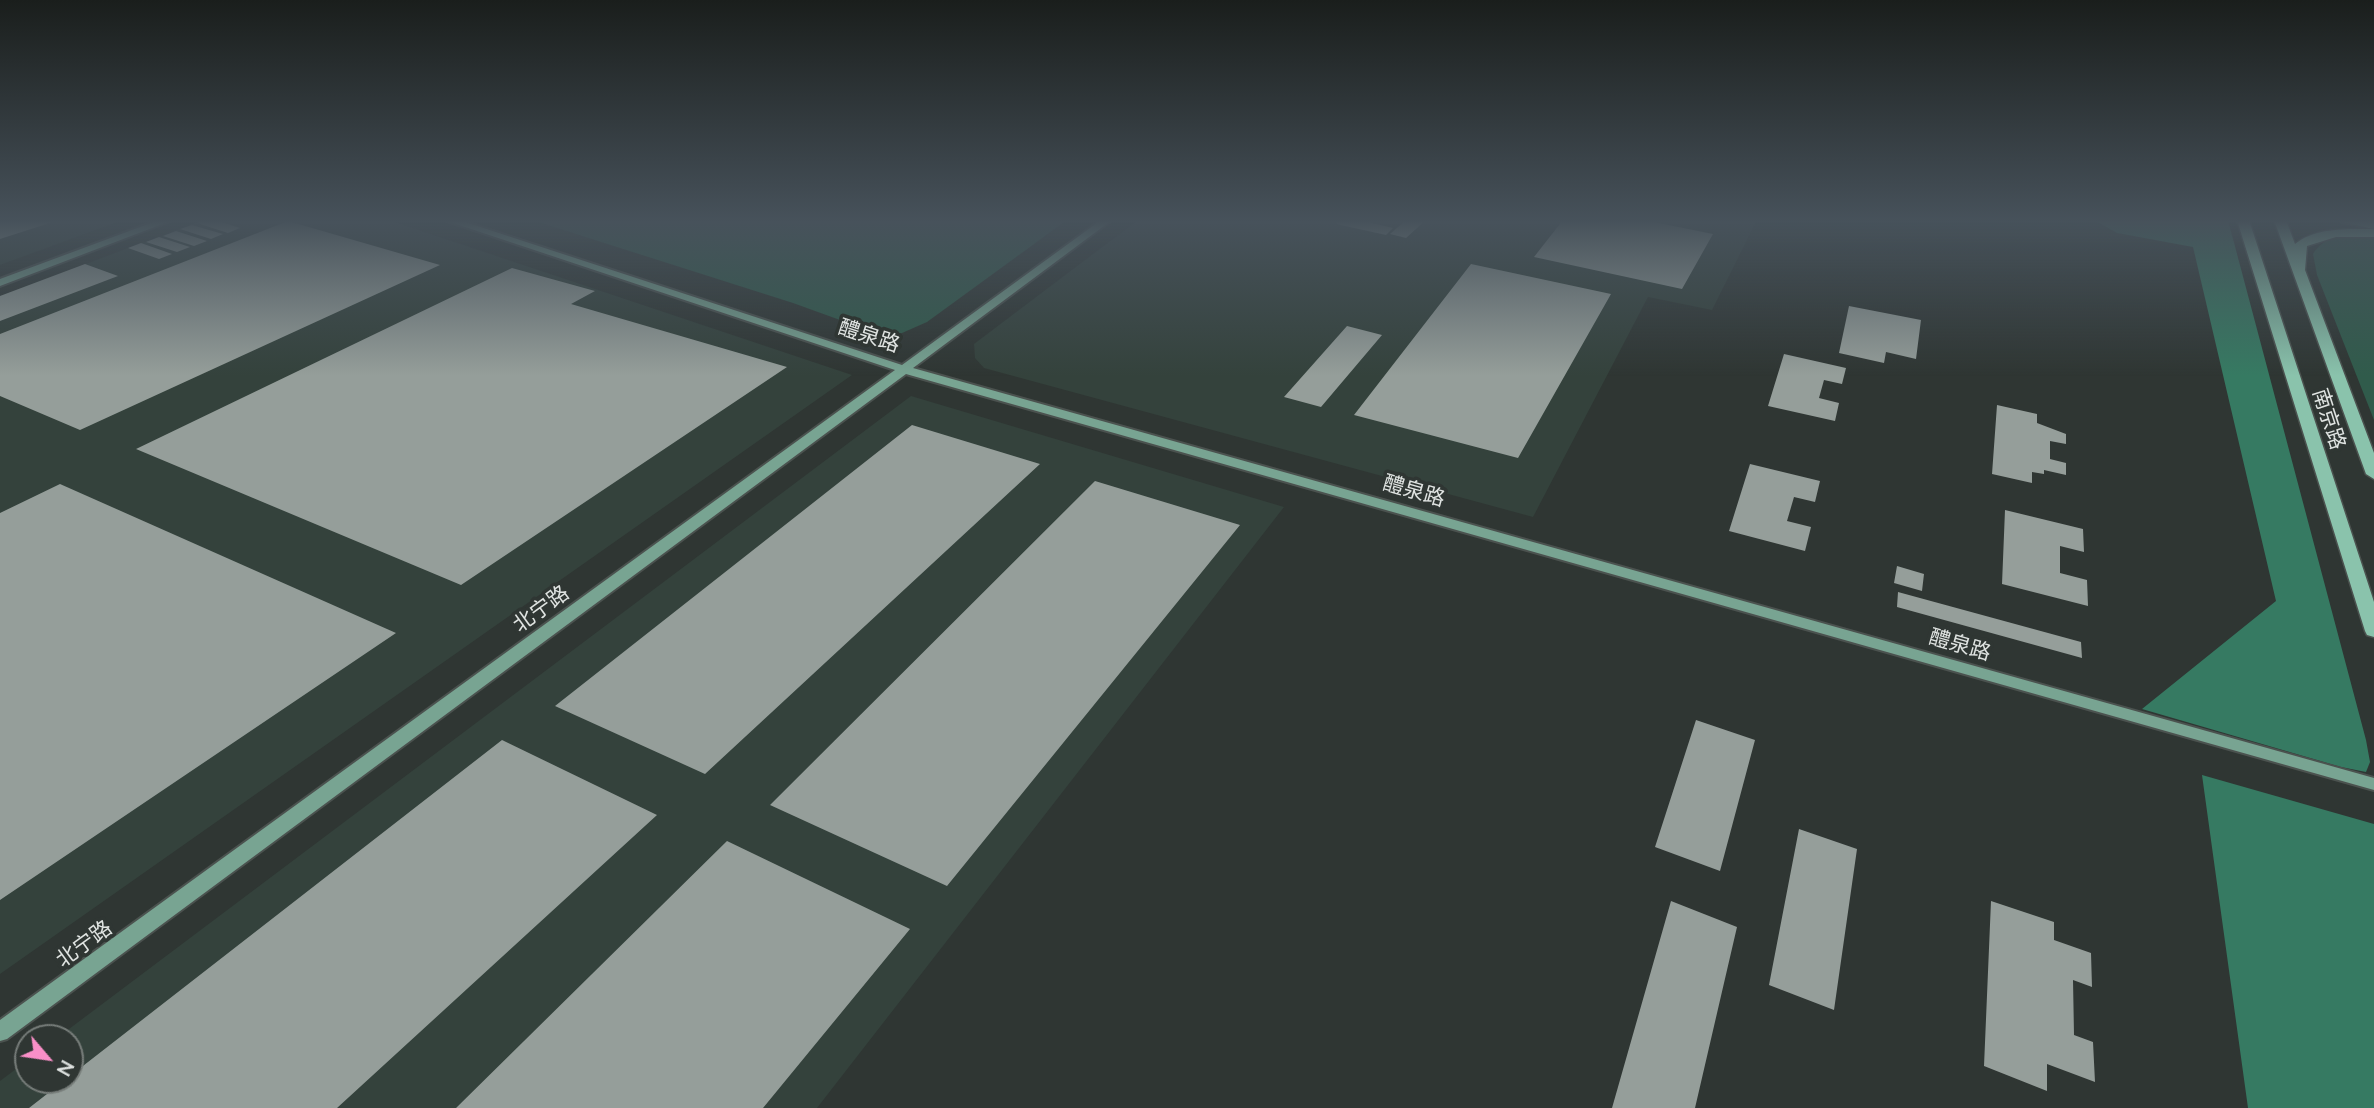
<!DOCTYPE html>
<html>
<head>
<meta charset="utf-8">
<style>
	body { margin:0 }
	#map { position:relative; width:2374px; height:1108px; overflow:hidden; background:#2f3633; font-family:Lato,sans-serif }
	canvas { display:block }
	.north { position:absolute; left:14px; top:1024px; width:70px; height:70px; box-sizing:border-box; background:#2f3633; border:2px solid #767c79; border-radius:50%; rotate:119deg; font-size:19px; font-weight:700; line-height:28px; text-align:center; color:#e0e4e2 }
	.north::after { content:''; display:block; margin:auto; width:24px; height:32px; background:#fa8fc8; clip-path:polygon(50% 0,100% 100%,50% 72%,0 100%) }
</style>
</head>
<body>
<div id="map">
<canvas width="2374" height="1108"></canvas>
<div class="north">N</div>
</div>
<script>
const ctx = document.querySelector('canvas').getContext('2d');
ctx.lineJoin = 'round';
function fill(path, color) { ctx.fillStyle = color; ctx.fill(path, 'evenodd'); }
function strokePath(path, color, width, dash) { ctx.strokeStyle = color; ctx.lineWidth = width; ctx.lineCap = dash ? 'butt' : 'round'; ctx.setLineDash(dash || []); ctx.stroke(path); }
function label(font, color, halo, rows, align = 'center') {
  ctx.font = font + ' Lato,"Noto Sans SC",sans-serif'; ctx.lineWidth = 7; ctx.setLineDash([]); ctx.textBaseline = 'middle'; ctx.strokeStyle = halo; ctx.fillStyle = color; for (const [text, x, y, turn = 0] of rows) {
    ctx.save(); ctx.translate(x, y); ctx.rotate((+turn || 0) * Math.PI / 180); ctx.textAlign = isNaN(turn) ? turn : align; if (halo) ctx.strokeText(text, 0, 0); ctx.fillText(text, 0, 0); ctx.restore();
  }
}
const built = new Path2D(`
	M 0,220 L 123,220 L 0,265 Z
	M 203,220 L 389,220 L 852,375 L 0,974 L 0,296 Z
	M 1138,220 L 1757,220 L 1712,310 L 1648,297 L 1533,517 L 984,368 L 975,358 L 974,344 Z
	M 911,396 L 1284,507 L 817,1108 L 0,1108 L 0,1081 L 28,1060 L 28,1080 L 70,1080 L 70,1038 L 57,1038 Z`);
const green = new Path2D(`
	M 532,220 L 1067,220 L 927,322 L 902,333 L 876,333 L 793,303 Z
	M 2374,236 L 2374,420 L 2317,275 L 2313,254 C 2328,231 2350,236 2374,236 Z`);
const forest = new Path2D(`
	M 2094,220 L 2228,220 L 2366,740 L 2370,762 L 2366,772 L 2341,767 L 2142,709 L 2276,601 L 2193,247 L 2117,233 Z
	M 2202,775 L 2374,824 L 2374,1108 L 2248,1108 Z`);
const building = new Path2D(`
	M 0,220 L 56,220 L 56,221 L 0,239 Z
	M 203,220 L 216,220 L 240,228 L 228,233 L 197,223 Z
	M 1340,220 L 1360,220 L 1393,228 L 1386,235 L 1336,224 Z
	M 1406,220 L 1426,220 L 1406,238 L 1390,234 Z
	M 1563,220 L 1644,220 L 1713,234 L 1682,289 L 1534,257 Z
	M 288,221 L 440,265 L 80,430 L 0,396 L 0,334 Z
	M 192,225 L 223,234 L 211,239 L 180,229 Z
	M 176,231 L 207,241 L 194,246 L 163,236 Z
	M 159,237 L 190,247 L 177,252 L 146,242 Z
	M 141,243 L 172,254 L 159,259 L 128,248 Z
	M 85,264 L 118,276 L 0,321 L 0,296 Z
	M 1471,264 L 1611,294 L 1518,458 L 1354,415 Z
	M 512,268 L 595,291 L 571,304 L 787,367 L 461,585 L 136,449 Z
	M 1849,306 L 1921,320 L 1916,359 L 1886,352 L 1884,363 L 1839,353 Z
	M 1347,326 L 1382,335 L 1321,407 L 1284,397 Z
	M 1784,354 L 1846,368 L 1842,384 L 1824,380 L 1819,398 L 1839,403 L 1835,421 L 1768,406 Z
	M 1997,405 L 2037,414 L 2037,423 L 2066,434 L 2066,444 L 2050,441 L 2050,459 L 2066,463 L 2066,475 L 2044,470 L 2044,474 L 2032,472 L 2032,483 L 1992,474 Z
	M 912,425 L 1040,464 L 705,774 L 555,706 Z
	M 1750,464 L 1820,481 L 1815,502 L 1794,497 L 1787,521 L 1811,527 L 1805,551 L 1729,531 Z
	M 1095,481 L 1240,525 L 947,886 L 770,805 Z
	M 60,484 L 396,633 L 0,900 L 0,513 Z
	M 2005,510 L 2083,529 L 2084,552 L 2060,546 L 2060,573 L 2087,580 L 2088,606 L 2002,584 Z
	M 1897,566 L 1924,574 L 1922,591 L 1894,583 Z
	M 1898,592 L 2081,642 L 2082,658 L 1897,607 Z
	M 1696,720 L 1755,740 L 1720,871 L 1655,847 Z
	M 502,740 L 657,815 L 337,1108 L 29,1108 L 65,1080 L 70,1080 L 70,1076 Z
	M 1799,829 L 1857,849 L 1834,1010 L 1769,985 Z
	M 727,841 L 910,929 L 763,1108 L 456,1108 Z
	M 1671,901 L 1737,927 L 1695,1108 L 1612,1108 Z
	M 1991,901 L 2054,922 L 2054,940 L 2091,953 L 2092,987 L 2073,980 L 2074,1035 L 2093,1042 L 2095,1082 L 2047,1064 L 2047,1091 L 1984,1066 Z`);
const secondary = new Path2D(`
	M 159,220 L 173,220 L 0,286 L 0,279 Z
	M 444,220 L 459,220 L 902,365 L 1101,220 L 1112,220 L 913,368 L 2374,778 L 2374,790 L 906,374 L 7,1039 L 0,1041 L 0,1020 L 895,370 Z
	M 2341,220 L 2374,223 L 2374,229 L 2342,222 Z`);
const primary = new Path2D(`
	M 2237,220 L 2249,220 L 2374,602 L 2374,637 L 2367,635 L 2365,631 Z
	M 2274,220 L 2286,220 L 2295,244 C 2315,227 2349,229 2374,229 L 2374,237 L 2336,237 L 2307,246 L 2305,270 L 2374,453 L 2374,479 L 2366,474 Z`);
const streetNames = [
	["醴泉路",869,336,18],
	["南京路",2329,419,72],
	["醴泉路",1414,491,16],
	["北宁路",541,609,-36],
	["醴泉路",1960,645,16],
	["北宁路",84,944,-36]
];
fill(built, '#34423c');
fill(green, '#305b4b');
fill(forest, '#367a62');
fill(building, '#959e9a');
strokePath(secondary, '#4b524f', 4);
strokePath(primary, '#4b524f', 3);
fill(secondary, '#78a492');
fill(primary, '#8ac3ac');
const sky = ctx.createLinearGradient(0, 0, 0, 376);
sky.addColorStop(0, '#1a1e1c');
sky.addColorStop(0.59, '#47525b');
sky.addColorStop(1, '#47525b00');
ctx.fillStyle = sky;
ctx.fillRect(0, 0, 2374, 376);
label('21px', '#e0e4e2', '#2f3633', streetNames);
</script>
</body>
</html>
